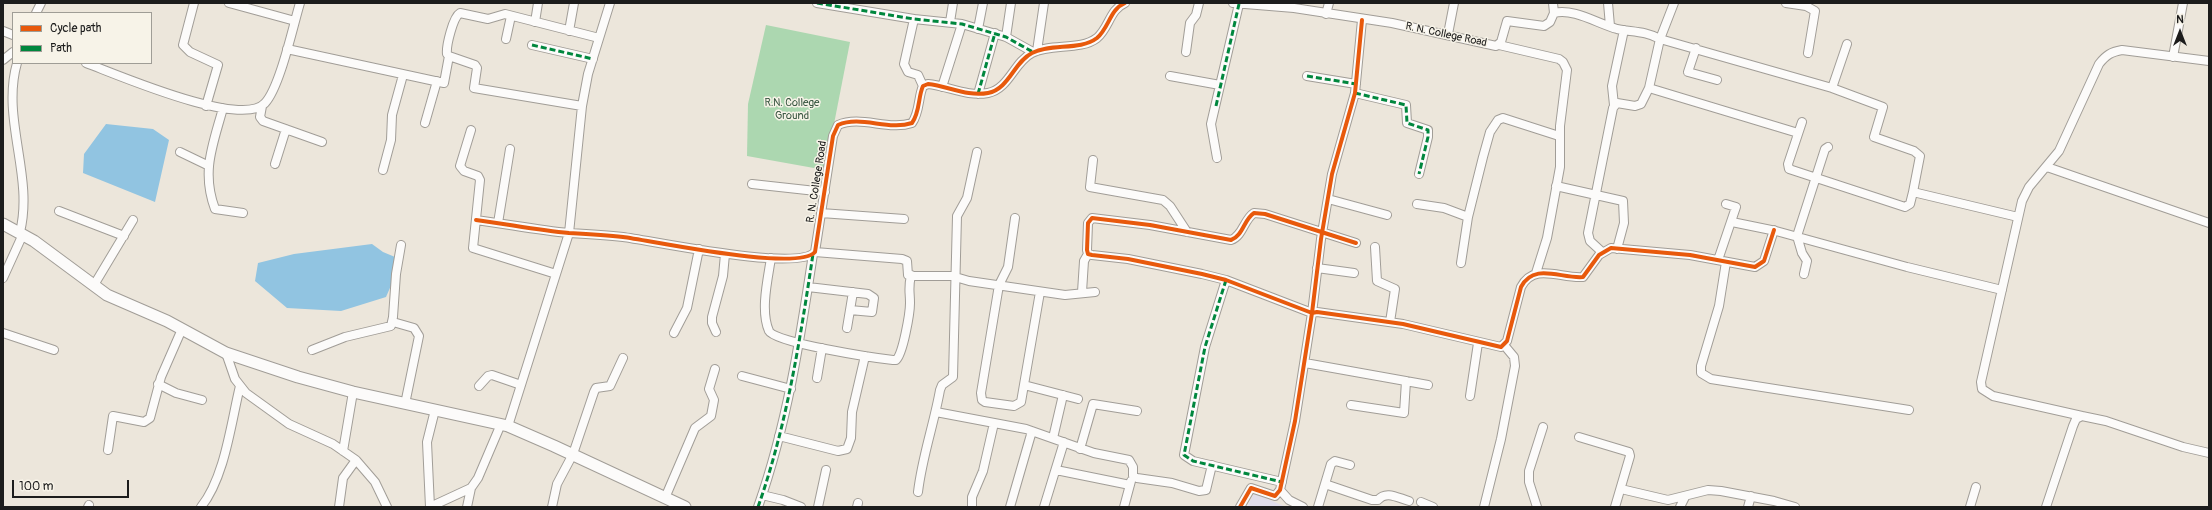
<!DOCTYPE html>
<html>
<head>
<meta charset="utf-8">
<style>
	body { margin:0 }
	#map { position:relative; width:2212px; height:510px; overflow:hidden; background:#ece6db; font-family:Pangolin,sans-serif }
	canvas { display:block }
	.frame { position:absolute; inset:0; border:4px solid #1c1c1c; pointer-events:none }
	.legend { position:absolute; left:12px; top:12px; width:140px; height:52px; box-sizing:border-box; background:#f7f3e8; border:1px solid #9f9d96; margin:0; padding:5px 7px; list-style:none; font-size:12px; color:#1c1c1c }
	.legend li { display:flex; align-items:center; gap:8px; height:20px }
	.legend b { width:20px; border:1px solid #9f9d96 }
	.north { position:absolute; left:2160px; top:12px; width:40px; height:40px; -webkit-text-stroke:3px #f7f3e8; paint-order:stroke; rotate:0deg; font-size:11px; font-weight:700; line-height:16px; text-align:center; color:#1c1c1c }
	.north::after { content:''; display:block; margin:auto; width:14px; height:18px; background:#1c1c1c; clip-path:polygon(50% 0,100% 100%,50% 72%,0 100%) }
	.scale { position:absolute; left:12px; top:480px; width:117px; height:18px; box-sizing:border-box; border:2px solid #1c1c1c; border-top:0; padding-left:5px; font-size:12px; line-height:14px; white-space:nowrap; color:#1c1c1c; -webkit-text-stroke:3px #f7f3e8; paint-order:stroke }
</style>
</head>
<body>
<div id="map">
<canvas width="2212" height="510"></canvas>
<div class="frame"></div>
<ul class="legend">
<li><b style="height:5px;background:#e8590c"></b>Cycle path</li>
<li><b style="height:5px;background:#00873e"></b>Path</li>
</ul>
<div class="north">N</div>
<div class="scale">100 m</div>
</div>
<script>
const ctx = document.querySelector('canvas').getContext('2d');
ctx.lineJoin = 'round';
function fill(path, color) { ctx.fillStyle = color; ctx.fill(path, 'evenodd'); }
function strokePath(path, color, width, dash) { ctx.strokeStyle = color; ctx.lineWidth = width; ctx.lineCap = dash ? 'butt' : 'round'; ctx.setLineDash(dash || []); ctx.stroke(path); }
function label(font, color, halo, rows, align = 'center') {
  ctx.font = font + ' Pangolin,sans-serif'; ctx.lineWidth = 3; ctx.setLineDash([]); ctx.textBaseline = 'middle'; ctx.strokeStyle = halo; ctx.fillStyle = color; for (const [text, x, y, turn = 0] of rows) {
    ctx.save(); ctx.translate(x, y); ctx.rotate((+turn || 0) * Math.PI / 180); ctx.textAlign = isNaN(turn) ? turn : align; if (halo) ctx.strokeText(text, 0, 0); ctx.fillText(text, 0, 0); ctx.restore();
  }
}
const built = new Path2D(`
	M 1254,493 L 1286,507 L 1247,507 Z`);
const green = new Path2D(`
	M 766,25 L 850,42 L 825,170 L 747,156 L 748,104 Z`);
const water = new Path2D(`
	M 106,124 L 153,129 L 169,140 L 155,202 L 83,173 L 84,154 Z
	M 372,244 L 383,252 L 395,257 L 393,281 L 386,297 L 341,311 L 287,308 L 255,281 L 258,263 L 294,254 Z`);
const minor = new Path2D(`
	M 194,3 L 183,45 L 190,52 L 218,65 L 206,106
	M 229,3 L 295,21
	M 817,3 L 914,19 L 962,24 L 1006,37 L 1033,52
	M 1233,3 L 1294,8 L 1392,23 L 1496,46 L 1501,42 L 1507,21 L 1544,26 L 1550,22 L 1554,13 C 1574,8 1598,24 1617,29 C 1632,32 1646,31 1660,39 L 1832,88
	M 1553,3 L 1554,13
	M 1608,3 L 1610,26
	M 1786,3 L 1806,6 L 1815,11 L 1808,53
	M 36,13 L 41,3
	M 1326,14 L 1329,3
	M 914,19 L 904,64 L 908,72 L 918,75 L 923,86
	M 535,22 L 538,3
	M 950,22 L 953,3
	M 978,29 L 983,3
	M 3,31 L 13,35
	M 569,31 L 574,3
	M 1448,34 L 1454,3
	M 1006,37 L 1011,3
	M 506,39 L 511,16
	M 1847,44 L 1832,88 L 1883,107 L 1874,137 L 1914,151 L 1920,156 L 1913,192
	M 532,45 L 593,59
	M 1499,45 L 1559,59 L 1563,62 L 1567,70 L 1560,126 L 1560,167 L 1547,238 L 1536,273
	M 1696,48 L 1688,72 L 1717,80
	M 287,49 L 444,83 L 449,56
	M 1037,51 L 1044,3
	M 1186,52 L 1190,23 L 1196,15 L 1199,3
	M 2173,57 L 2183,3
	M 3,60 L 13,52
	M 17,63 C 1,119 34,176 20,232
	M 86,63 C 116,74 242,129 265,103 C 280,87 293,26 300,3
	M 1170,76 L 1220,85
	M 1307,76 L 1356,84
	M 942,87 L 962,24
	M 1649,88 L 1798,133
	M 1355,93 L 1406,105 L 1407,123 L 1428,130 L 1428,137 L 1419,174
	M 978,94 L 995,33
	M 1614,105 L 1612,86 L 1624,30
	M 262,106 L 260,117 L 263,121 L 322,142
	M 582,106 L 474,88 L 477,68 L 475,65 L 449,56 L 447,54 C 446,46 453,17 460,13 L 488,19 L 505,14 L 599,38
	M 223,108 C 213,145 201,171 215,209 L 243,213
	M 1802,122 L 1788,164 L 1789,169 L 1905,207 L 1910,204 L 1913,192 L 2018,217
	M 425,123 L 437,81
	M 471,130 L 460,166 L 464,171 L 478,176 L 480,180 L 473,248 L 556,274
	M 180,152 L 207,165
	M 1217,158 L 1211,124 L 1239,4
	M 1093,160 L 1090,187 L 1163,200 L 1170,206 L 1187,232
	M 275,164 L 286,129
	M 2047,167 L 2209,223
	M 383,170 L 391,140 L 392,115 L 403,75
	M 752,184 L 825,192
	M 1556,186 L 1623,201 L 1624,223 L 1617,249
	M 1328,199 L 1387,215
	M 1417,204 L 1444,208 L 1468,217
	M 59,211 L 124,236
	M 821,213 L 904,219
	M 1015,218 L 1008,267 L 999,285 L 981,393 L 982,400 L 985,402 L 1014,406 L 1021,402 L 1040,292
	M 476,220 C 507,224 538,230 569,233 C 587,234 605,235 623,237 C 654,241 797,272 815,252 L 833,136 L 838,125 C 861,115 888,131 912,123 C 920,112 918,97 923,86 L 928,84 C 948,86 967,97 988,93 C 1009,89 1014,62 1032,53 C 1051,43 1080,51 1097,38 C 1109,28 1110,9 1125,3
	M 1732,222 L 1776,231 L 1907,267 L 2002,290
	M 498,223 L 510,149
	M 1356,243 L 1265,214 L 1254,213 C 1244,219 1243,236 1231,240 L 1150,225 L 1092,218 L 1088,223 L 1087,250 L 1088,254 L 1092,255 L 1128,259 L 1202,274 L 1226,280 L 1312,313 L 1321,239 L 1332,174 L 1355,93 L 1362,20
	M 1375,247 L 1377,281 L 1395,289 L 1390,322
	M 815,252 L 902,259 L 907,261 L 908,275 L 914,276 L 952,276 L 969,281 L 1065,295 L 1095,292
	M 1602,252 L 1590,241 L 1588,233 L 1613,108 L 1617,103 L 1635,106 L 1641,104 L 1649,88 L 1660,39 L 1674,3
	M 771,258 C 768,278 760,311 769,331 C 775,343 875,358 893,360 L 896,360 C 903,354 910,313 910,303 C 910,291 908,289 911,275
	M 1718,260 L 1736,207 L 1726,204
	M 1726,262 L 1719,306 L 1701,366 L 1701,373 L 1711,379 L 1909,410
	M 1461,263 L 1468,217 L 1483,157 L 1490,132 L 1498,120 L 1503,118 L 1559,136
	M 1317,268 L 1354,273
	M 1804,274 L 1807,261 L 1802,253 L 1797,236 L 1825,149 L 1828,147
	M 3,278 L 23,234
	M 1226,280 L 1205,347 L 1184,455 L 1193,461 L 1282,482
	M 94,285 L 133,220
	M 808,287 L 868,294 L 874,298 L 872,312 L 850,310
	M 1082,292 L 1084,261 L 1088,254
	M 393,322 L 414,328 L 419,336 L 405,404
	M 847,328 L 853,292
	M 716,332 L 712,323 L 712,317 L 723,276 L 725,254
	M 3,333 L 54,350
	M 674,333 L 687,308 L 699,249
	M 312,350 L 345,337 L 391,326 L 393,317 L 396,274 L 401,245
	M 226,353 L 235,379 L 246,393 L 289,424 L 333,444 L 356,460 L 375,482 L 387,507
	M 1305,363 L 1428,385
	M 742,376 L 791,389
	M 817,378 L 822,348
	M 158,384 L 176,393 L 202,400
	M 1024,385 L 1078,399
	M 479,386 L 488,376 L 492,375 L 521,385
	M 1470,396 L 1478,343
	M 1351,405 L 1404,413 L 1406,381
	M 936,412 L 1026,429 L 1094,453 L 1129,460 L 1133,467 L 1133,476 L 1137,478 L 1172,483 L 1199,491 L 1206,490 L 1212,465
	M 2082,416 L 1993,396 L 1982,389 L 1981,382 L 2022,201 L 2029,187 L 2059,151 L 2099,64 C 2106,55 2111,52 2122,50 L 2209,61
	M 508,426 L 569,233 L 582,106 L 588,74 L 610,3
	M 779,436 L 838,451 L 847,449 L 851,438 L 852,412 L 865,356
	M 1579,437 L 1629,452 L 1630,456 L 1615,507
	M 1053,438 L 1063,395
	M 1080,449 L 1093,404 L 1137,411
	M 108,450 L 113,416 L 144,422 L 150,418 L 161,377 L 182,329
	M 343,451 L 353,392
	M 1056,470 L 1130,485
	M 1325,484 L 1372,500 L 1378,500 C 1386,490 1398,498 1409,501
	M 1621,489 L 1668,500 L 1708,490 L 1721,491 L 1774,501 L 1795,507
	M 1280,490 L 1289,500 L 1303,507
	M 918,492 C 922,457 934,424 940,390 L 942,385 L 953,377 L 957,216 L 967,198 L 977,152
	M 762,495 L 783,500 L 801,507
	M 665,498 L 695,428 L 711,416 L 714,400 L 709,389 L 715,369
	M 1421,502 L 1433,507
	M 88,507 L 89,505
	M 201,507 C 225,477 231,423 240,386
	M 339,507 L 343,478 L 356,460
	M 430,507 L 471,488 L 478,478 L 501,424
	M 430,507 L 427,442 L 435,410
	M 467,507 L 471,488
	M 552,507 L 557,484 L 573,454 L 594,392 L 596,388 L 610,386 L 623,358
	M 758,507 C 787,425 800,340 813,254
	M 818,507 L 826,470
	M 857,507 L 858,503
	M 972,507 L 972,497 L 983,471 L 994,423
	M 1010,507 L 1032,431
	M 1044,507 L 1064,442
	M 1124,507 L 1131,481
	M 1240,507 L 1251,488 L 1275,496 L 1280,490 L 1295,421 L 1312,313 L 1317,312 L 1403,324 L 1501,347 L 1507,341 L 1521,287 C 1534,262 1561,279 1583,277 L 1599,255 L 1611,248 L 1690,255 L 1755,267 L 1764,261 L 1774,230
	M 1318,507 L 1331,464 L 1335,461 L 1350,465
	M 1484,507 L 1501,439 L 1515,366 L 1514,357 L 1504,345
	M 1537,507 L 1529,482 L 1529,471 L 1543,427
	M 1680,507 L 1685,497
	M 1748,507 L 1751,496
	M 1970,507 L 1976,487
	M 2046,507 L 2073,426 L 2076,419 L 2082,416 L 2106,421 L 2183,447 L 2209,453`);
const secondary = new Path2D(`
	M 3,224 L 34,241 L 107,295 L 167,321 L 226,353 L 298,377 L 353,392 L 508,426 L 554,446 L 685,507`);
const quiet = new Path2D(`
	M 817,3 L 914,19 L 962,24 L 1006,37 L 1033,52
	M 532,45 L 593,59
	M 1307,76 L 1356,84
	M 1355,93 L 1406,105 L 1407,123 L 1428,130 L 1428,137 L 1419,174
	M 978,94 L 995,33
	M 1216,106 L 1239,4
	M 1226,280 L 1205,347 L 1184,455 L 1193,461 L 1282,482
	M 758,507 C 787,425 800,340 813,254`);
const cycleway = new Path2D(`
	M 476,220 C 507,224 538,230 569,233 C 587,234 605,235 623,237 C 654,241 797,272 815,252 L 833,136 L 838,125 C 861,115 888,131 912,123 C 920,112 918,97 923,86 L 928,84 C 948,86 967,97 988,93 C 1009,89 1014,62 1032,53 C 1051,43 1080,51 1097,38 C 1109,28 1110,9 1125,3
	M 1356,243 L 1265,214 L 1254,213 C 1244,219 1243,236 1231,240 L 1150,225 L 1092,218 L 1088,223 L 1087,250 L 1088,254 L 1092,255 L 1128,259 L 1202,274 L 1226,280 L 1312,313 L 1321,239 L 1332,174 L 1355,93 L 1362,20
	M 1240,507 L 1251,488 L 1275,496 L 1280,490 L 1295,421 L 1312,313 L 1317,312 L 1403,324 L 1501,347 L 1507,341 L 1521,287 C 1534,262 1561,279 1583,277 L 1599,255 L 1611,248 L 1690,255 L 1755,267 L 1764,261 L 1774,230`);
const streetNames = [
	["R. N. College Road",1446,35,12],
	["R. N. College Road",817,182,-81]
];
const parkNames = [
	["R.N. College",792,103],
	["Ground",792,116]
];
fill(built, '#e1deeb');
fill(green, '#acd7b0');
fill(water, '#91c4e1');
strokePath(minor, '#a19d97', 10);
strokePath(secondary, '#a19d97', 13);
strokePath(minor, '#fcfbfa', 8);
strokePath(secondary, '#fcfbfa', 11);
strokePath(quiet, '#00873e', 3, [6, 3]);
strokePath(cycleway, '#e8590c', 4);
label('11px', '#1c1c1c', '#f7f3e8', streetNames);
label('11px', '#3c5944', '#f7f3e8', parkNames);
</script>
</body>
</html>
